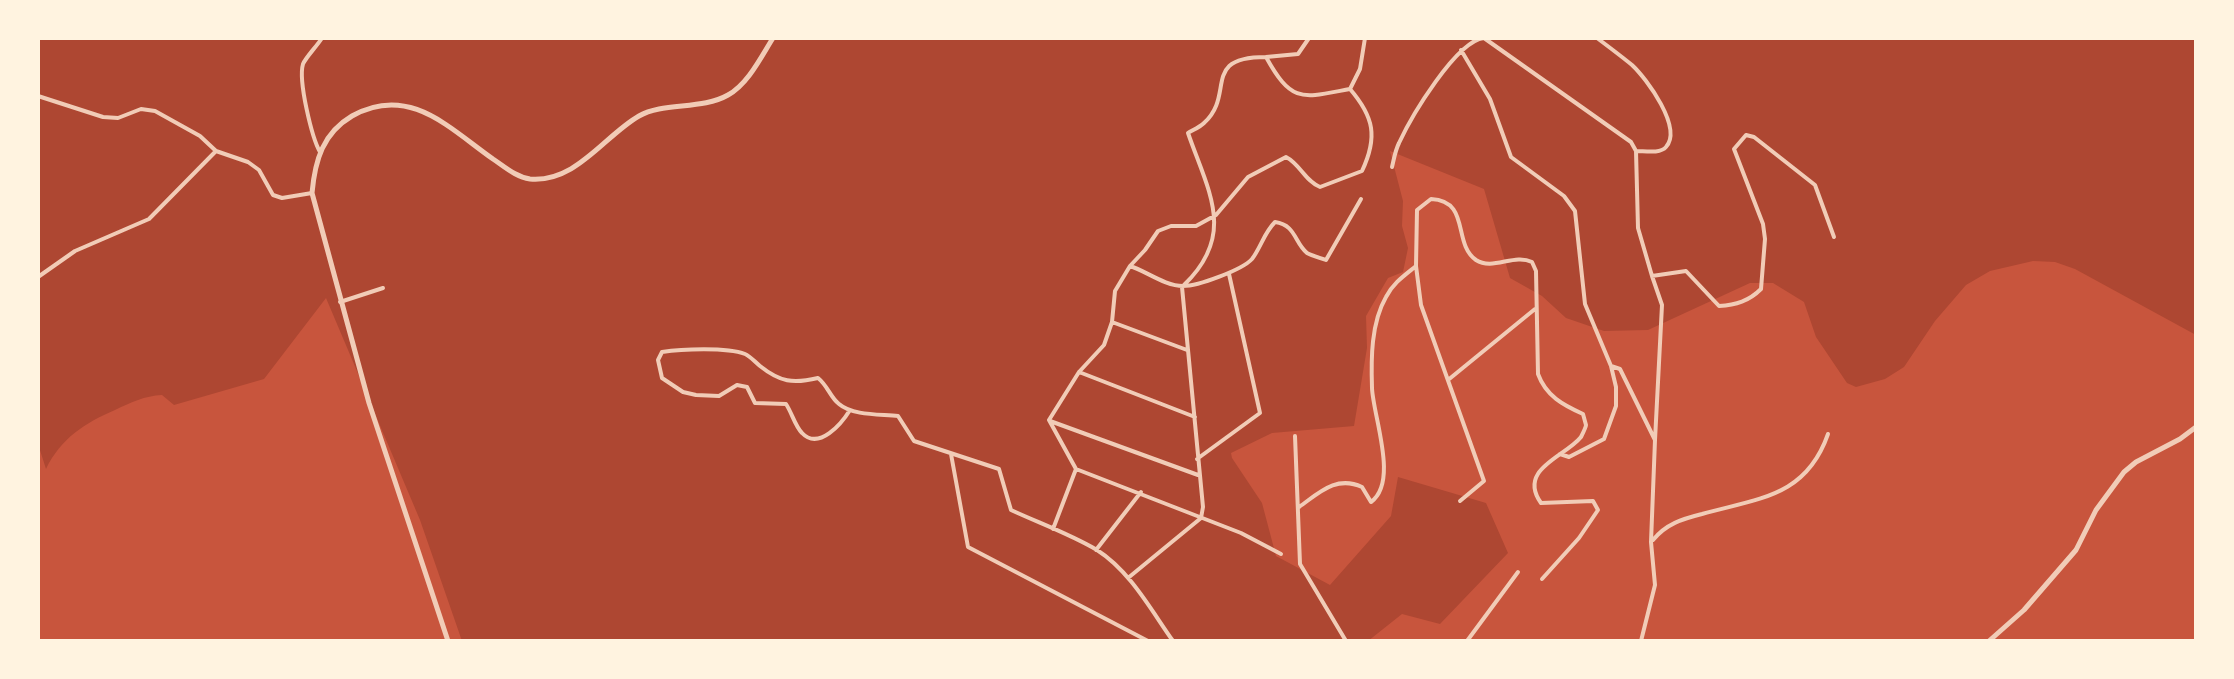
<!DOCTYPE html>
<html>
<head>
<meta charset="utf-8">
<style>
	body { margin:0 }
	#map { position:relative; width:2234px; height:679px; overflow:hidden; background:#c8553d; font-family:Spectral,serif }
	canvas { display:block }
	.frame { position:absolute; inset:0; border:40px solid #fff3e0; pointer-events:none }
</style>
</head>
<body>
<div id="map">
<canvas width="2234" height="679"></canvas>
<div class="frame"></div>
</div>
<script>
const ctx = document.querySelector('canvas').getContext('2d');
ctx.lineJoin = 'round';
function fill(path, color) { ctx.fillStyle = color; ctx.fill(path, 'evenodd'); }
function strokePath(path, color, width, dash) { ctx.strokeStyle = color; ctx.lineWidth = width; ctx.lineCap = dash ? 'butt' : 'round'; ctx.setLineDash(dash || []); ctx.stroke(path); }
const green = new Path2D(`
	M 38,38 L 2196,38 L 2196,335 L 2075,269 L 2055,262 L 2033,261 L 1990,271 L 1966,285 L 1935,321 L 1904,367 L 1885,379 L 1856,387 L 1847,383 L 1816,337 L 1804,302 L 1773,283 L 1750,283 L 1648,330 L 1604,331 L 1566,318 L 1542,296 L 1510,278 L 1484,189 L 1390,151 L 1403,201 L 1402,226 L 1408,248 L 1403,272 L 1388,278 L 1366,316 L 1367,348 L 1354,426 L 1272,433 L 1231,453 L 1232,458 L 1262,503 L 1276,556 L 1330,585 L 1391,516 L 1398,477 L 1486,503 L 1508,553 L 1440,624 L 1402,614 L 1368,641 L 462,641 L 420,520 L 326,298 L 264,379 L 174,405 L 162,395 C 144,396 132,402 115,410 C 85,423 61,438 46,469 L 38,444 Z`);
const minor = new Path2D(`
	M 1597,38 C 1609,47 1621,56 1632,65 C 1647,79 1683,128 1666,147 C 1660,154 1645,151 1636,151
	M 1461,50 L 1490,99 L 1511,157 L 1564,196 L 1575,211 L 1585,304 L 1611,366 L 1616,387 L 1616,406 L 1604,439 L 1569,457 L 1560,454
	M 1266,57 L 1298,54 L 1309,38
	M 1350,89 L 1360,69 L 1365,38
	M 38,96 L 103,117 L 118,118 L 141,109 L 155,111 L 200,136 L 216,151 L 248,162 L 259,170 L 273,195 L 282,198 L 312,193
	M 320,152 C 312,138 298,81 303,64 C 306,57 317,46 322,38
	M 1392,167 C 1394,159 1395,151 1399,143 C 1411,117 1456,41 1484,38 L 1631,142 L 1636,151 L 1638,228 L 1652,276 L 1686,271 L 1719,306 C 1736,305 1749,301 1761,289 L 1765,239 L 1763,224 L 1734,149 L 1746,135 L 1754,137 L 1815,185 L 1834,237
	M 1130,266 L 1145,250 L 1158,231 L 1171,226 L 1196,226 L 1216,215 L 1248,177 L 1286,157 C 1300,164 1305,181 1320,187 L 1362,171 C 1378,137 1374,117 1350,89
	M 1652,276 L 1662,305 L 1655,440
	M 38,277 L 75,251 L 149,219 L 216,151
	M 1184,285 C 1237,234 1208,191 1188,133 C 1193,130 1200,127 1204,123 C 1236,94 1200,57 1266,57 C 1292,104 1302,98 1350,89
	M 340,302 L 383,288
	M 1112,322 L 1187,350
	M 1611,366 L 1620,369 L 1655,440 L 1651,542 L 1655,585 L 1641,641
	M 1079,372 L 1195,417
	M 1448,380 L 1535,309
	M 850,410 C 842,423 819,451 802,433 C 795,426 792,413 786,404 L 755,403 L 747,387 L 737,385 L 719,396 L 696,395 L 683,392 L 662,378 L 658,360 L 662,352 C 681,349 727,347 745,354 C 750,356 755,362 760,366 C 780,382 793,384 818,378 C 828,386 830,397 839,404 C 853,416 881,414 898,416 L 914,441 L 999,469 L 1011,510 C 1039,523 1070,534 1097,550 C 1130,571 1151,610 1173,641
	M 1049,420 L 1079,372 L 1104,345 L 1112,322 L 1115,291 L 1130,266 C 1146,271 1165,286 1183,286 C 1198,286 1242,270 1252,259 C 1261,247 1264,233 1275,222 C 1296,225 1294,242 1307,253 C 1312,256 1321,258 1326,260 L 1361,199
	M 1049,420 L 1076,469 L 1241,533 L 1281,554
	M 1050,421 L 1198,475
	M 1295,436 L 1300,564 L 1346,641
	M 951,454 L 968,547 L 1148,641
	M 1197,459 L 1260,413 L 1229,274
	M 1460,501 L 1484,481 L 1421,305 L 1416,266 L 1417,210 L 1431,199 C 1471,201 1452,243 1476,260 C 1493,271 1514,253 1532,262 L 1536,271 L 1538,374 C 1546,396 1563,405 1583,414 L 1586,425 C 1586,427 1582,435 1581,437 C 1565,457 1517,469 1541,503 L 1593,501 L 1598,510 L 1579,538 L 1542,579
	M 1299,507 C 1319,493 1336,475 1362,487 L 1371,502 C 1399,482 1373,416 1372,388 C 1371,359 1371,323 1386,297 C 1393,283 1405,275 1416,266
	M 1053,529 L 1076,469
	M 1653,540 C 1666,524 1682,519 1702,514 C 1759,498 1806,497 1828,434
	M 1096,550 L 1141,492
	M 1128,578 L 1201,518 L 1203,507 L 1182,287
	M 1467,641 L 1518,572`);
const tertiary = new Path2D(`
	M 448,641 L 369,403 L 312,193 C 315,160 323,133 352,116 C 409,84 449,128 493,159 C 505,167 516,177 530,179 C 576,183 604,136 639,116 C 663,102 702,110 728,95 C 748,84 761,57 773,38
	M 1989,641 L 2024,610 L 2076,550 L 2096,510 L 2124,472 L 2136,462 L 2180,439 L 2196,427`);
fill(green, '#ae4732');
strokePath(minor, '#f1ccb7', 4);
strokePath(tertiary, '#f1ccb7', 5);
</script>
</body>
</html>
